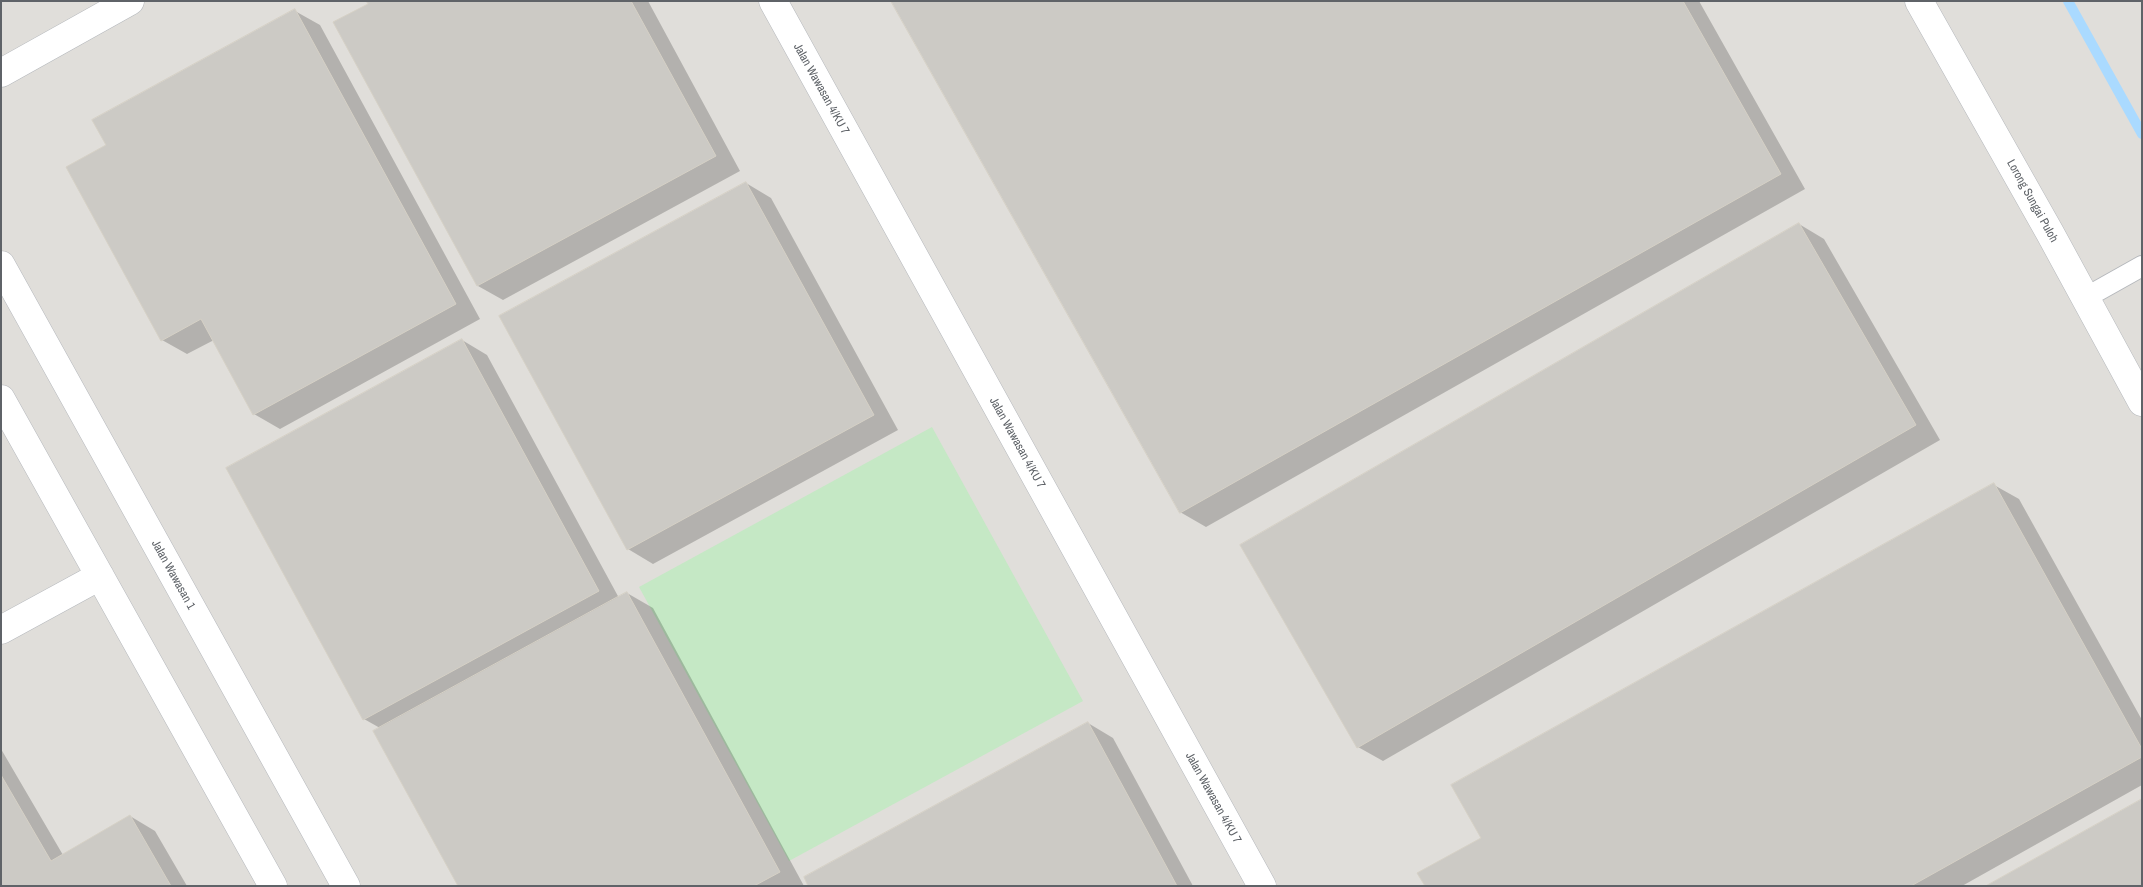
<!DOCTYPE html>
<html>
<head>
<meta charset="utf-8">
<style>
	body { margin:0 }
	#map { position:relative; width:2143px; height:887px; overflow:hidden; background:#f1efe8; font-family:"Archivo Narrow",sans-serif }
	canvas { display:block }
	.frame { position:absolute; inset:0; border:2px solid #5f6368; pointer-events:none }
</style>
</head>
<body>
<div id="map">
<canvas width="2143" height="887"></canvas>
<div class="frame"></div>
</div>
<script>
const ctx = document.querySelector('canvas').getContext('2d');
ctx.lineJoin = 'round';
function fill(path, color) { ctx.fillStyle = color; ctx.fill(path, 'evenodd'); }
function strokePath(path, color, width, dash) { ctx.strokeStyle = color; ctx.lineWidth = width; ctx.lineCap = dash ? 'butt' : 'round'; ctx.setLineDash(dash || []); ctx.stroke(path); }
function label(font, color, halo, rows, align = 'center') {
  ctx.font = font + ' "Archivo Narrow",sans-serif'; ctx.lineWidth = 4.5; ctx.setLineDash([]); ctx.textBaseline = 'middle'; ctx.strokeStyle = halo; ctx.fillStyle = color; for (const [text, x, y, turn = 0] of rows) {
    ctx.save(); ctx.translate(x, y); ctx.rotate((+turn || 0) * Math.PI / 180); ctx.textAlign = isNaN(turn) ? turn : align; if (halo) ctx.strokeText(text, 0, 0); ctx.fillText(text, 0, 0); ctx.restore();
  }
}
const industrial = new Path2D(`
	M 1,1 L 2142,1 L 2142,886 L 1,886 Z`);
const green = new Path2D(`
	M 932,427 L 1083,701 L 789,861 L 639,587 Z`);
const shadow = new Path2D(`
	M 368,1 L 648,1 L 740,171 L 503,300 L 478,286 L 335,22 L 369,4 Z
	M 893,1 L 1699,1 L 1805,189 L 1206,527 L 1180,512 Z
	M 295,11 L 320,25 L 480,319 L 280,429 L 254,414 L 214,340 L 187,354 L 162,340 L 107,145 Z
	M 746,183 L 771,198 L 898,430 L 653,564 L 628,549 Z
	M 1799,224 L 1824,239 L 1940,440 L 1383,761 L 1358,747 Z
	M 462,340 L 487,355 L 619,598 L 627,593 L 653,608 L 804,886 L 459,886 L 380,728 L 364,719 Z
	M 1994,485 L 2019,499 L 2142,720 L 2142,785 L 1962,886 L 1426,886 L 1482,838 Z
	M 1088,723 L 1113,738 L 1193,886 L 810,886 Z
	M 1,749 L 63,855 L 130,816 L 155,831 L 187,886 L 1,886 Z`);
const stream = new Path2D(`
	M 2068,1 L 2142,134`);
const building = new Path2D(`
	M 366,1 L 631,1 L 716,156 L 477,286 L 333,22 L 368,4 Z
	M 891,1 L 1683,1 L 1781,174 L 1180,513 Z
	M 295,9 L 456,304 L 253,415 L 201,319 L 161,341 L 66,167 L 106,145 L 92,120 Z
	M 746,182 L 874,415 L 627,550 L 499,316 Z
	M 1799,223 L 1916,425 L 1357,748 L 1240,545 Z
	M 462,339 L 599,591 L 363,720 L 226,468 Z
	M 1994,483 L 2142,749 L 2142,757 L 1911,886 L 1425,886 L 1417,873 L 1481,838 L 1451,785 Z
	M 627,592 L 780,872 L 754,886 L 458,886 L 373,731 Z
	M 1088,722 L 1177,886 L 808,886 L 804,877 Z
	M 1,775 L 51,861 L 130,815 L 171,886 L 1,886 Z
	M 2142,799 L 2142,886 L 1986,886 Z`);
const service = new Path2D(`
	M 2085,298 L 2142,266`);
const minor = new Path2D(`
	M 773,1 L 1262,886
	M 1,73 L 130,1
	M 1,265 L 346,886
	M 1,399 L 273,886
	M 1,630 L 100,576`);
const tertiary = new Path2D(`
	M 1919,1 L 2050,233 L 2142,402`);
const streetNames = [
	["Jalan Wawasan 4/KU 7",821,89,61],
	["Lorong Sungai Puloh",2032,201,61],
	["Jalan Wawasan 4/KU 7",1017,443,61],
	["Jalan Wawasan 1",173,575,61],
	["Jalan Wawasan 4/KU 7",1213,798,61]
];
fill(industrial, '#e0deda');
fill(green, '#c5e8c5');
fill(shadow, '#0003');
strokePath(stream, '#aadaff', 10);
fill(building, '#cccac5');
strokePath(building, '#d6d1c6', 1);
strokePath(service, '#b5b8bc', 22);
strokePath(minor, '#b5b8bc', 29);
strokePath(tertiary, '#b5b8bc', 29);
strokePath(service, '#fff', 20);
strokePath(minor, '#fff', 28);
strokePath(tertiary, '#fff', 28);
label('12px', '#5f6368', '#fff', streetNames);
</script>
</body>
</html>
